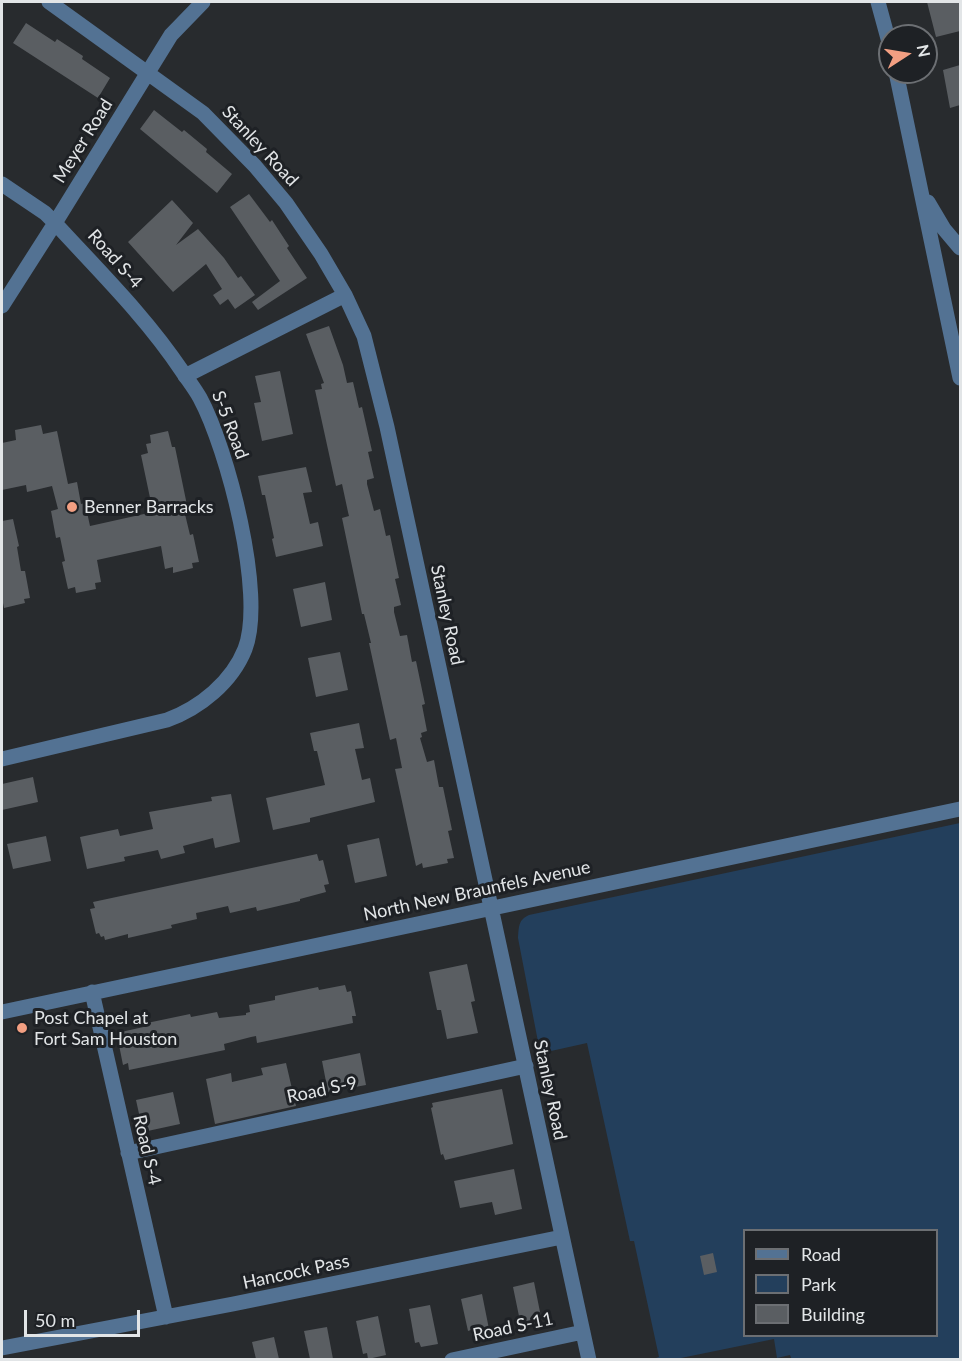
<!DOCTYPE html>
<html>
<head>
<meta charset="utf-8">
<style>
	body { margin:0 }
	#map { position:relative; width:962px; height:1361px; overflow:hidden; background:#282b2e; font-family:Lato,sans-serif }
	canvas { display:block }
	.frame { position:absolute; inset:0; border:3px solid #e2e5e7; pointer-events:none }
	.legend { position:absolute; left:743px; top:1229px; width:195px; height:108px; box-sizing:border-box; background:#1e2125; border:2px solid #6c6f73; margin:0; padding:8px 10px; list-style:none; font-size:18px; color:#e2e5e7 }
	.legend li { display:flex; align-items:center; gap:12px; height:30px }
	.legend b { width:30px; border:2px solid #6c6f73 }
	.north { position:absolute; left:878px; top:24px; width:60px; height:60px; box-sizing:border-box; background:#1e2125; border:2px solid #6c6f73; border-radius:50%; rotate:78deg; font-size:16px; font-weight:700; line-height:24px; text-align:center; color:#e2e5e7 }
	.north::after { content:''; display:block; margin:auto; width:21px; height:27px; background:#f39f82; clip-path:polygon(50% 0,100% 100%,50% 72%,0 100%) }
	.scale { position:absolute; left:24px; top:1310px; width:116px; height:27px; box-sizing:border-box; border:3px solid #e2e5e7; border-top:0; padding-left:8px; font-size:18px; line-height:21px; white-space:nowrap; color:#e2e5e7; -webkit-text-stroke:4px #1e2125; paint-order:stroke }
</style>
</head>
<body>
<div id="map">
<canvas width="962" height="1361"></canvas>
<div class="frame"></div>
<ul class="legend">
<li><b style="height:8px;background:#537293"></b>Road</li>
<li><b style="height:16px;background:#233f5c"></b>Park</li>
<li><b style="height:16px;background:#5a5e62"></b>Building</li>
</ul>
<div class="north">N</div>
<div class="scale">50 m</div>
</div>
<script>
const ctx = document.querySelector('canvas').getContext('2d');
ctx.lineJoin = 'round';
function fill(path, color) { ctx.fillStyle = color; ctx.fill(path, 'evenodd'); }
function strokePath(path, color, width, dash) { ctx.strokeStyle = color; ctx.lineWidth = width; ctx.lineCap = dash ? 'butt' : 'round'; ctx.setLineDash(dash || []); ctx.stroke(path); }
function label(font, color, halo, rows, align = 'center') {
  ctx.font = font + ' Lato,sans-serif'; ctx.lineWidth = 6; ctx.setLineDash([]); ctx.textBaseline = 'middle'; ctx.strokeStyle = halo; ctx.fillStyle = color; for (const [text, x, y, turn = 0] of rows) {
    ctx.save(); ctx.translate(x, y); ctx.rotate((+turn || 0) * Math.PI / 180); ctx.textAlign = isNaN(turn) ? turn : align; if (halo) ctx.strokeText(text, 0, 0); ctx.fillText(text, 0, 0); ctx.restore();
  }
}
const green = new Path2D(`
	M 960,823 L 960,1359 L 792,1360 L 790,1355 L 777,1358 L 774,1339 L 676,1359 L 653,1359 L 659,1357 L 634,1241 L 630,1241 L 587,1043 L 542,1053 L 540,1052 L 518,938 C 519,927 518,920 529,915 ZM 744,1230 L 936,1230 L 936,1336 L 744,1336 Z`);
const building = new Path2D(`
	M 927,2 L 960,2 L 960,31 L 936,37 Z
	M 26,23 L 55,42 L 57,39 L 83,56 L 82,59 L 110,78 L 98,98 L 13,43 Z
	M 960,65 L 960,105 L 950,108 L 943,70 Z
	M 154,110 L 182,132 L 184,130 L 207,149 L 206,152 L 232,174 L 217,193 L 140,129 Z
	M 249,194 L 270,222 L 272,220 L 289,246 L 287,248 L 307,278 L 258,310 L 252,302 L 280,281 L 230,207 Z
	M 172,200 L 193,223 L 176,245 L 198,229 L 224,258 L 238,278 L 241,276 L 255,295 L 235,309 L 228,299 L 220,305 L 213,295 L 222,289 L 206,264 L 173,292 L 128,242 Z
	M 329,326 L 343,365 L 347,383 L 353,382 L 359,408 L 362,407 L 372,451 L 368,452 L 374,478 L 367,480 L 367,484 L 374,511 L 380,509 L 386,536 L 390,535 L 399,578 L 395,579 L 401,605 L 394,607 L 394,612 L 400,636 L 407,635 L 412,662 L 416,661 L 425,704 L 422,705 L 427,731 L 421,733 L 422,737 L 420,738 L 427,762 L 434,760 L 439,787 L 443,787 L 452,830 L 448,831 L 454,858 L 447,859 L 448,863 L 423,868 L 422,863 L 416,866 L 395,769 L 402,768 L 396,738 L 390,740 L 369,643 L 371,643 L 364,614 L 362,614 L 342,518 L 349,516 L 348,512 L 342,484 L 336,486 L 315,390 L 322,389 L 321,384 L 324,383 L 306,334 Z
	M 280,371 L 293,434 L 262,441 L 254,403 L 261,402 L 255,376 Z
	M 41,425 L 43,434 L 57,431 L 68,484 L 77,482 L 81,504 L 85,503 L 90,526 L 153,512 L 141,455 L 148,453 L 146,444 L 151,443 L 150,435 L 168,431 L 172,447 L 175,447 L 188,510 L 184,510 L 190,535 L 193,534 L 199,562 L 192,563 L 193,568 L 173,573 L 173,567 L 165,569 L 161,546 L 97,560 L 101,582 L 95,583 L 96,589 L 76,593 L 75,587 L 68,589 L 62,562 L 65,561 L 60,537 L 56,538 L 51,511 L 58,509 L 52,486 L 27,492 L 26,485 L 2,490 L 2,443 L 16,440 L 15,430 Z
	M 306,467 L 312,492 L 303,493 L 310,524 L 318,522 L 323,546 L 276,557 L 272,539 L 274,538 L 265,495 L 262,495 L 258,476 Z
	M 13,519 L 19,546 L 17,547 L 21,571 L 25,571 L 30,598 L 24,599 L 25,603 L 4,608 L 3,603 L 2,604 L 2,521 Z
	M 325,582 L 332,620 L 301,627 L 293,589 Z
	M 340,652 L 348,690 L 316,697 L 308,658 Z
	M 359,723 L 364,748 L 355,749 L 362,780 L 370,778 L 375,802 L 310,818 L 310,822 L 273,830 L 266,798 L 325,785 L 317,751 L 314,751 L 310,733 Z
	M 33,777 L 38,802 L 2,810 L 2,784 Z
	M 231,794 L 240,842 L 215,848 L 213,838 L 183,846 L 185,853 L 161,859 L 158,850 L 124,857 L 125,861 L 87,869 L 80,837 L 118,829 L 120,836 L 153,829 L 149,812 L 212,801 L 211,797 Z
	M 46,836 L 51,861 L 13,869 L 7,844 Z
	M 379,838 L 387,876 L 355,883 L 347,845 Z
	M 317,854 L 319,861 L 323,860 L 329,884 L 324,885 L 326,892 L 300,899 L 300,901 L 257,911 L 256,907 L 230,913 L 228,906 L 201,912 L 196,913 L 197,919 L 171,925 L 172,928 L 128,938 L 128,934 L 105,940 L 104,936 L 101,937 L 99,933 L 96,934 L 90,909 L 95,908 L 93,902 Z
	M 467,964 L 475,1001 L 471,1002 L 478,1033 L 447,1039 L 441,1010 L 437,1010 L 429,972 Z
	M 345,985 L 347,992 L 351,991 L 356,1016 L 352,1016 L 353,1023 L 257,1043 L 256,1036 L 251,1037 L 224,1044 L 225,1050 L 129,1070 L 128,1063 L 123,1065 L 118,1040 L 123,1039 L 121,1032 L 148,1026 L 147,1023 L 190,1014 L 191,1017 L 217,1012 L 219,1018 L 246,1015 L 246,1013 L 250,1012 L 249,1005 L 275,1000 L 275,996 L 318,987 L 319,990 Z
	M 360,1053 L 366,1085 L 328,1092 L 322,1061 Z
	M 286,1063 L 296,1106 L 215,1124 L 206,1079 L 231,1073 L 232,1082 L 263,1075 L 261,1068 Z
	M 502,1089 L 513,1144 L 445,1160 L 443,1154 L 441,1155 L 431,1108 L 433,1107 L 432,1103 Z
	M 173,1092 L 180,1124 L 143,1132 L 136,1100 Z
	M 514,1169 L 522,1209 L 495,1215 L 492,1202 L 460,1208 L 454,1181 Z
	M 713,1253 L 717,1272 L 704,1275 L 700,1256 Z
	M 534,1282 L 542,1322 L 524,1326 L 524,1320 L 520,1321 L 513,1287 Z
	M 482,1294 L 490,1334 L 472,1337 L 471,1330 L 468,1331 L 461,1299 Z
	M 430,1305 L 438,1344 L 421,1347 L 419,1342 L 415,1343 L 409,1309 Z
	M 378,1316 L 386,1355 L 368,1359 L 367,1353 L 363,1354 L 356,1321 Z
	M 327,1327 L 333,1359 L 310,1359 L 304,1331 Z
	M 274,1337 L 279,1359 L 256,1359 L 252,1342 Z`);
const minor = new Path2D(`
	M 49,2 L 203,113 L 255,166 L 286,203 L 321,254 L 345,295 L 364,336 L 387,427 L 589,1360
	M 878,2 L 890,46
	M 896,72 L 960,378
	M 2,184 L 45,213 L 55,223 C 99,271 146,317 182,371 C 188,380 195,389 200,398 C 227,448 266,595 245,649 C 232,682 200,708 167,720 L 2,759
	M 928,202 L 944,229 L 960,248
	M 2,306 L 55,223 L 171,35 L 203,2
	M 185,376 L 345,295
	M 92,992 L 166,1317
	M 2,1012 L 960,809
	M 128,1153 L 526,1066
	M 2,1348 L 233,1304 L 562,1237
	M 452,1360 L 583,1332`);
const markers = [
	[72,507,6,"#f39f82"],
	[22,1028,6,"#f39f82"]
];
const streetNames = [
	["Meyer Road",83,141,-58],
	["Stanley Road",260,146,47],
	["Road S-4",115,259,48],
	["S-5 Road",230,425,69],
	["Stanley Road",447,615,78],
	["North New Braunfels Avenue",477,891,-12],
	["Road S-9",322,1090,-12],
	["Stanley Road",550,1090,78],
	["Road S-4",147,1150,77],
	["Hancock Pass",296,1272,-12],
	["Road S-11",513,1327,-12]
];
const poiNames = [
	["Benner Barracks",84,507],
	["Post Chapel at",34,1018],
	["Fort Sam Houston",34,1039]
];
fill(green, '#233f5c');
fill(building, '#5a5e62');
strokePath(minor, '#537293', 15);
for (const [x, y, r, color] of markers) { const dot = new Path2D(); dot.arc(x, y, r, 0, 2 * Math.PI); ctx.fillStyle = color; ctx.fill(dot); strokePath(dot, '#1e2125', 2); }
label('18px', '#e2e5e7', '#1e2125', streetNames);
label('18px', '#e2e5e7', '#1e2125', poiNames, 'left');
</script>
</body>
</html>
